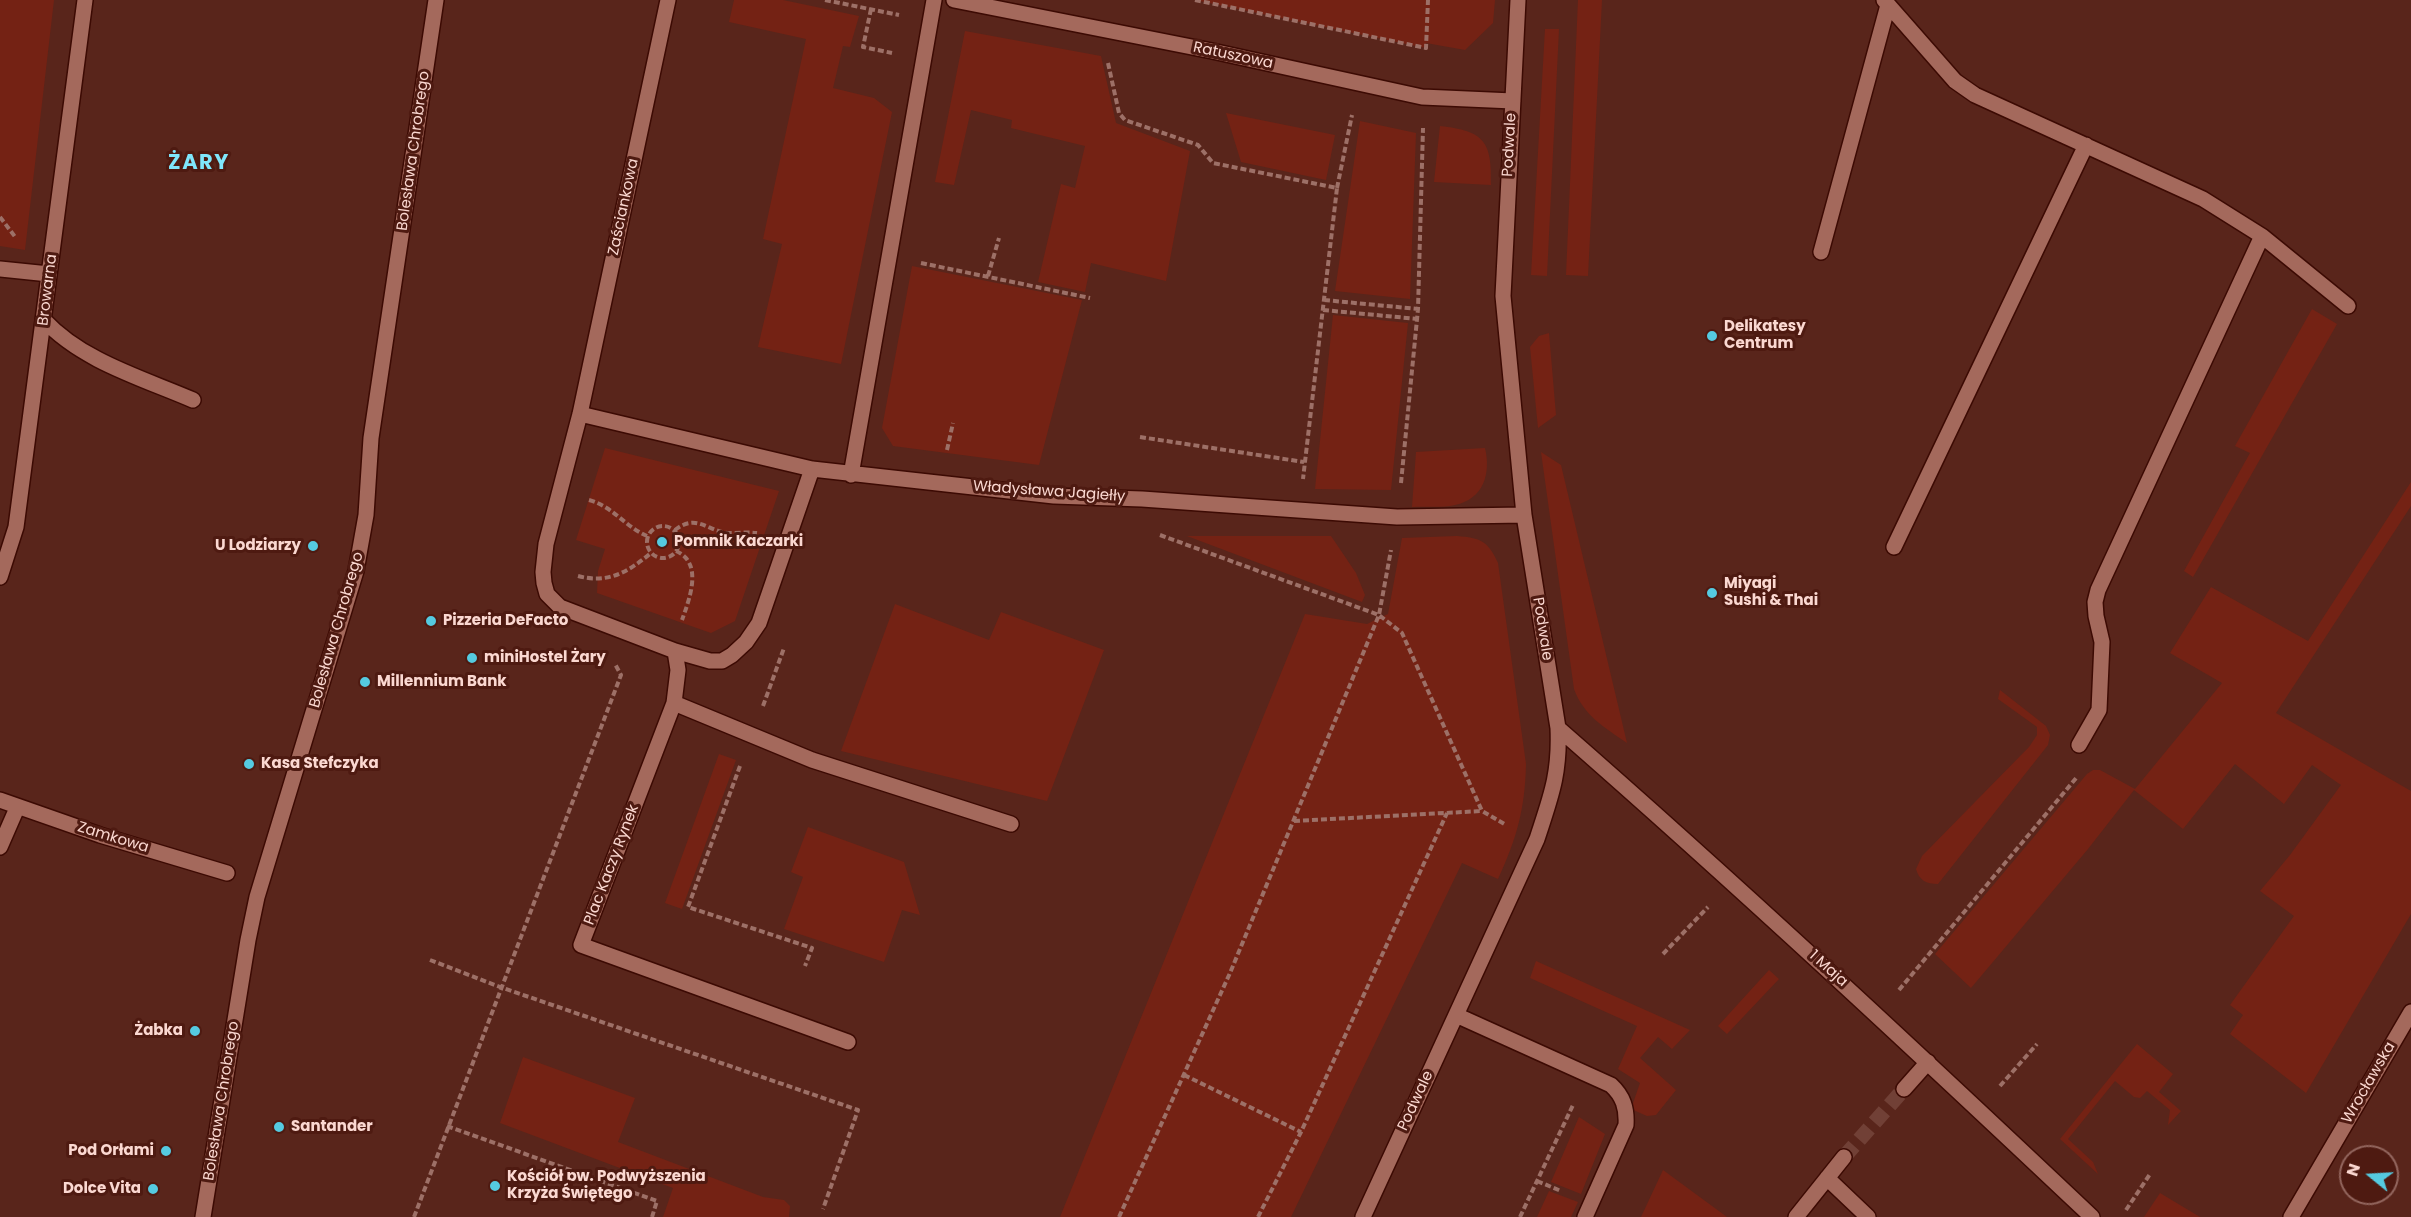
<!DOCTYPE html>
<html>
<head>
<meta charset="utf-8">
<style>
	body { margin:0 }
	#map { position:relative; width:2411px; height:1217px; overflow:hidden; background:#59251b; font-family:Poppins,sans-serif }
	canvas { display:block }
	.north { position:absolute; left:2339px; top:1145px; width:60px; height:60px; box-sizing:border-box; background:#4e1a11; border:2px solid #93665e; border-radius:50%; rotate:288deg; font-size:16px; font-weight:700; line-height:24px; text-align:center; color:#fbd8d1 }
	.north::after { content:''; display:block; margin:auto; width:21px; height:27px; background:#55cae0; clip-path:polygon(50% 0,100% 100%,50% 72%,0 100%) }
</style>
</head>
<body>
<div id="map">
<canvas width="2411" height="1217"></canvas>
<div class="north">N</div>
</div>
<script>
const ctx = document.querySelector('canvas').getContext('2d');
ctx.lineJoin = 'round';
function fill(path, color) { ctx.fillStyle = color; ctx.fill(path, 'evenodd'); }
function strokePath(path, color, width, dash) { ctx.strokeStyle = color; ctx.lineWidth = width; ctx.lineCap = dash ? 'butt' : 'round'; ctx.setLineDash(dash || []); ctx.stroke(path); }
function label(font, color, halo, rows, align = 'center') {
  ctx.font = font + ' Poppins,sans-serif'; ctx.lineWidth = 6; ctx.setLineDash([]); ctx.textBaseline = 'middle'; ctx.strokeStyle = halo; ctx.fillStyle = color; for (const [text, x, y, turn = 0] of rows) {
    ctx.save(); ctx.translate(x, y); ctx.rotate((+turn || 0) * Math.PI / 180); ctx.textAlign = isNaN(turn) ? turn : align; if (halo) ctx.strokeText(text, 0, 0); ctx.fillText(text, 0, 0); ctx.restore();
  }
}
const green = new Path2D(`
	M 0,0 L 54,0 L 25,250 L 0,246 Z
	M 734,0 L 783,0 L 859,16 L 850,47 L 843,46 L 833,88 L 874,98 L 892,112 L 841,364 L 758,347 L 782,244 L 763,239 L 806,39 L 729,22 Z
	M 1195,0 L 1495,0 L 1493,23 L 1465,50 L 1426,43 L 1426,48 Z
	M 1578,0 L 1602,0 L 1588,276 L 1566,275 Z
	M 1545,29 L 1559,29 L 1547,276 L 1531,275 Z
	M 965,31 L 1101,56 L 1116,123 L 1190,151 L 1166,281 L 1091,263 L 1085,292 L 1038,282 L 1061,184 L 1075,188 L 1085,146 L 1011,128 L 1012,120 L 971,110 L 954,185 L 935,182 Z
	M 1226,113 L 1335,135 L 1326,180 L 1241,162 Z
	M 1360,121 L 1416,133 L 1410,299 L 1335,291 Z
	M 1440,126 C 1485,131 1492,142 1491,185 L 1434,182 Z
	M 912,266 L 1082,300 L 1039,465 L 893,446 L 882,428 Z
	M 2312,309 L 2337,324 L 2193,577 L 2184,571 L 2250,453 L 2235,446 Z
	M 1333,315 L 1408,323 L 1391,490 L 1315,489 Z
	M 1549,333 L 1556,415 L 1538,428 L 1530,347 L 1539,336 Z
	M 605,448 L 779,491 L 735,621 L 711,633 L 597,593 L 598,571 L 605,549 L 576,540 Z
	M 1485,448 C 1491,473 1484,499 1455,505 C 1442,508 1426,506 1412,507 L 1416,452 Z
	M 1541,452 L 1561,465 L 1627,743 C 1604,727 1584,716 1574,689 Z
	M 2411,482 L 2411,506 L 2276,713 L 2411,791 L 2411,914 L 2306,1093 L 2230,1034 L 2243,1015 L 2230,1005 L 2294,916 L 2260,891 L 2290,855 L 2341,785 L 2312,765 L 2284,804 L 2235,764 L 2183,829 L 2134,790 L 2088,849 L 1971,988 L 1935,954 L 2087,774 L 2093,770 L 2100,770 L 2135,789 L 2222,683 L 2170,653 L 2211,587 L 2308,641 Z
	M 1187,536 L 1331,536 L 1356,573 L 1365,595 L 1362,602 Z
	M 1457,536 C 1481,538 1488,541 1498,563 L 1526,764 C 1525,809 1517,838 1498,879 L 1462,863 L 1291,1217 L 1060,1217 L 1305,614 L 1367,624 L 1388,614 L 1402,538 Z
	M 895,604 L 989,640 L 1001,612 L 1104,650 L 1047,801 L 841,751 Z
	M 2000,690 L 2046,726 L 2050,735 L 2048,745 L 1938,884 C 1926,884 1919,880 1916,869 L 1922,856 L 2029,747 L 2037,735 L 2037,727 L 1998,699 Z
	M 719,754 L 736,760 L 682,909 L 665,903 Z
	M 808,827 L 904,862 L 920,915 L 902,910 L 884,962 L 784,929 L 803,877 L 791,872 Z
	M 1536,961 L 1690,1030 L 1672,1049 L 1658,1037 L 1640,1058 L 1676,1090 L 1656,1115 L 1647,1116 L 1631,1109 L 1640,1083 L 1618,1069 L 1637,1026 L 1530,978 Z
	M 1769,970 L 1779,979 L 1727,1034 L 1718,1026 Z
	M 2137,1044 L 2173,1074 L 2159,1092 L 2181,1111 L 2168,1125 L 2170,1110 L 2147,1091 L 2140,1098 L 2134,1097 L 2115,1081 L 2068,1139 L 2093,1162 L 2098,1174 L 2060,1139 Z
	M 523,1057 L 635,1098 L 618,1142 L 763,1197 L 784,1200 L 790,1206 L 789,1217 L 663,1217 L 673,1188 L 500,1123 Z
	M 1579,1117 L 1605,1134 L 1581,1194 L 1551,1182 Z
	M 1663,1170 L 1727,1217 L 1641,1217 Z
	M 1549,1191 L 1578,1202 L 1571,1217 L 1537,1217 Z
	M 2160,1193 L 2200,1217 L 2144,1217 Z`);
const minorTunnel = new Path2D(`
	M 1844,1157 L 1904,1089`);
const path = new Path2D(`
	M 825,0 L 899,15
	M 1195,0 L 1426,48 L 1428,0
	M 871,9 L 863,47 L 892,53
	M 1108,63 L 1119,113 L 1125,120 L 1198,145 L 1213,163 L 1337,188 L 1303,479
	M 1337,188 L 1352,115
	M 0,217 L 16,238
	M 921,263 L 1090,298
	M 988,276 L 999,238
	M 1324,300 L 1418,309
	M 1323,310 L 1418,319
	M 1140,437 L 1304,462
	M 947,450 L 953,423
	M 1401,483 L 1418,309 L 1423,128
	M 589,500 C 614,507 624,526 647,536
	M647 542a16 16 0 1 1 32 0a16 16 0 1 1-32 0Z
	M 675,530 C 697,513 707,531 728,533 C 738,533 747,532 757,533
	M 1160,535 L 1379,615 L 1402,633 L 1482,811 L 1506,825
	M 676,551 C 704,563 689,600 682,620
	M 578,576 C 608,584 628,572 651,553
	M 763,706 L 784,648
	M 740,766 L 688,907 L 812,948 L 805,966
	M 1294,821 L 1482,811
	M 1663,954 L 1708,907
	M 430,960 L 500,987 L 858,1110 L 823,1209
	M 1899,990 L 2077,777
	M 1184,1075 L 1301,1132
	M 2000,1086 L 2037,1044
	M 447,1126 L 657,1201 L 652,1217
	M 1537,1181 L 1561,1191
	M 2126,1210 L 2150,1174
	M 414,1217 L 621,675 L 615,664
	M 1119,1217 L 1230,973 L 1379,615 L 1391,550
	M 1258,1217 L 1301,1132 L 1447,813
	M 1520,1217 L 1573,1105`);
const minor = new Path2D(`
	M 668,0 L 580,414 L 546,544 L 543,572 L 544,583 L 547,594 L 560,607 L 675,651 L 710,661 L 722,661 L 732,655 L 746,642 L 759,623 L 812,469
	M 954,0 L 1212,51 L 1422,97 L 1513,101
	M 1884,0 L 1955,81 L 1975,95 L 2203,199 L 2262,236 L 2348,306
	M 1821,252 L 1888,5
	M 0,269 L 49,274
	M 44,320 C 82,361 142,378 193,400
	M 580,414 L 812,469 L 1054,496 L 1142,499 L 1397,517 L 1524,515
	M 851,475 L 934,0
	M 1894,547 L 2086,145
	M 0,577 L 16,527 L 85,0
	M 675,651 L 678,670 L 674,703 L 581,945 L 848,1042
	M 674,703 L 812,760 L 1011,824
	M 1558,728 C 1740,887 1916,1051 2092,1217
	M 2079,745 L 2099,710 L 2102,642 L 2096,616 L 2095,602 L 2098,590 L 2262,236
	M 0,800 L 100,835 L 227,873
	M 0,847 L 17,808
	M 1456,1015 L 1611,1085 C 1623,1096 1627,1108 1626,1125 L 1585,1217
	M 1904,1089 L 1928,1062
	M 1827,1178 L 1868,1217
	M 203,1217 L 248,940 L 257,897 L 356,571 L 366,515 L 371,438 L 436,0
	M 1363,1217 L 1537,839 C 1551,796 1560,774 1558,728 L 1524,515 L 1503,296 L 1518,0
	M 1796,1217 L 1844,1157
	M 2291,1217 L 2411,1012`);
const markers = [
	[1712,336,6,"#55cae0"],
	[662,542,6,"#55cae0"],
	[313,546,6,"#55cae0"],
	[1712,593,6,"#55cae0"],
	[431,621,6,"#55cae0"],
	[472,658,6,"#55cae0"],
	[365,682,6,"#55cae0"],
	[249,764,6,"#55cae0"],
	[195,1031,6,"#55cae0"],
	[279,1127,6,"#55cae0"],
	[166,1151,6,"#55cae0"],
	[495,1186,6,"#55cae0"],
	[153,1189,6,"#55cae0"]
];
const streetNames = [
	["Ratuszowa",1233,56,12],
	["Podwale",1510,145,-87],
	["Bolesława Chrobrego",414,151,-82],
	["Zaściankowa",624,207,-78],
	["Browarna",48,290,-83],
	["Władysława Jagiełły",1049,492,4],
	["Podwale",1542,629,81],
	["Bolesława Chrobrego",337,630,-74],
	["Zamkowa",113,838,17],
	["Plac Kaczy Rynek",612,865,-69],
	["1 Maja",1828,969,42],
	["Wrocławska",2369,1083,-60],
	["Bolesława Chrobrego",222,1101,-81],
	["Podwale",1416,1101,-65]
];
const poiNames = [
	["Delikatesy",1724,327],
	["Centrum",1724,344],
	["Pomnik Kaczarki",674,542],
	["U Lodziarzy",301,546,"right"],
	["Miyagi",1724,584],
	["Sushi & Thai",1724,601],
	["Pizzeria DeFacto",443,621],
	["miniHostel Żary",484,658],
	["Millennium Bank",377,682],
	["Kasa Stefczyka",261,764],
	["Żabka",183,1031,"right"],
	["Santander",291,1127],
	["Pod Orłami",154,1151,"right"],
	["Kościół pw. Podwyższenia",507,1177],
	["Krzyża Świętego",507,1194],
	["Dolce Vita",141,1189,"right"]
];
const districtNames = [
	["ŻARY",199,164]
];
fill(green, '#742214');
strokePath(minorTunnel, '#714036', 15, [15, 8]);
strokePath(minor, '#3c0a03', 18);
strokePath(path, '#9d7067', 4, [6, 3]);
strokePath(minor, '#a4695c', 15);
for (const [x, y, r, color] of markers) { const dot = new Path2D(); dot.arc(x, y, r, 0, 2 * Math.PI); ctx.fillStyle = color; ctx.fill(dot); strokePath(dot, '#4e1a11', 2); }
label('15px', '#fbd8d1', '#4e1a11', streetNames);
label('bold 15px', '#fbd8d1', '#4e1a11', poiNames, 'left');
ctx.letterSpacing = '1.5px';
label('bold 21px', '#7fe6fb', '#4e1a11', districtNames);
ctx.letterSpacing = '0px';
</script>
</body>
</html>
